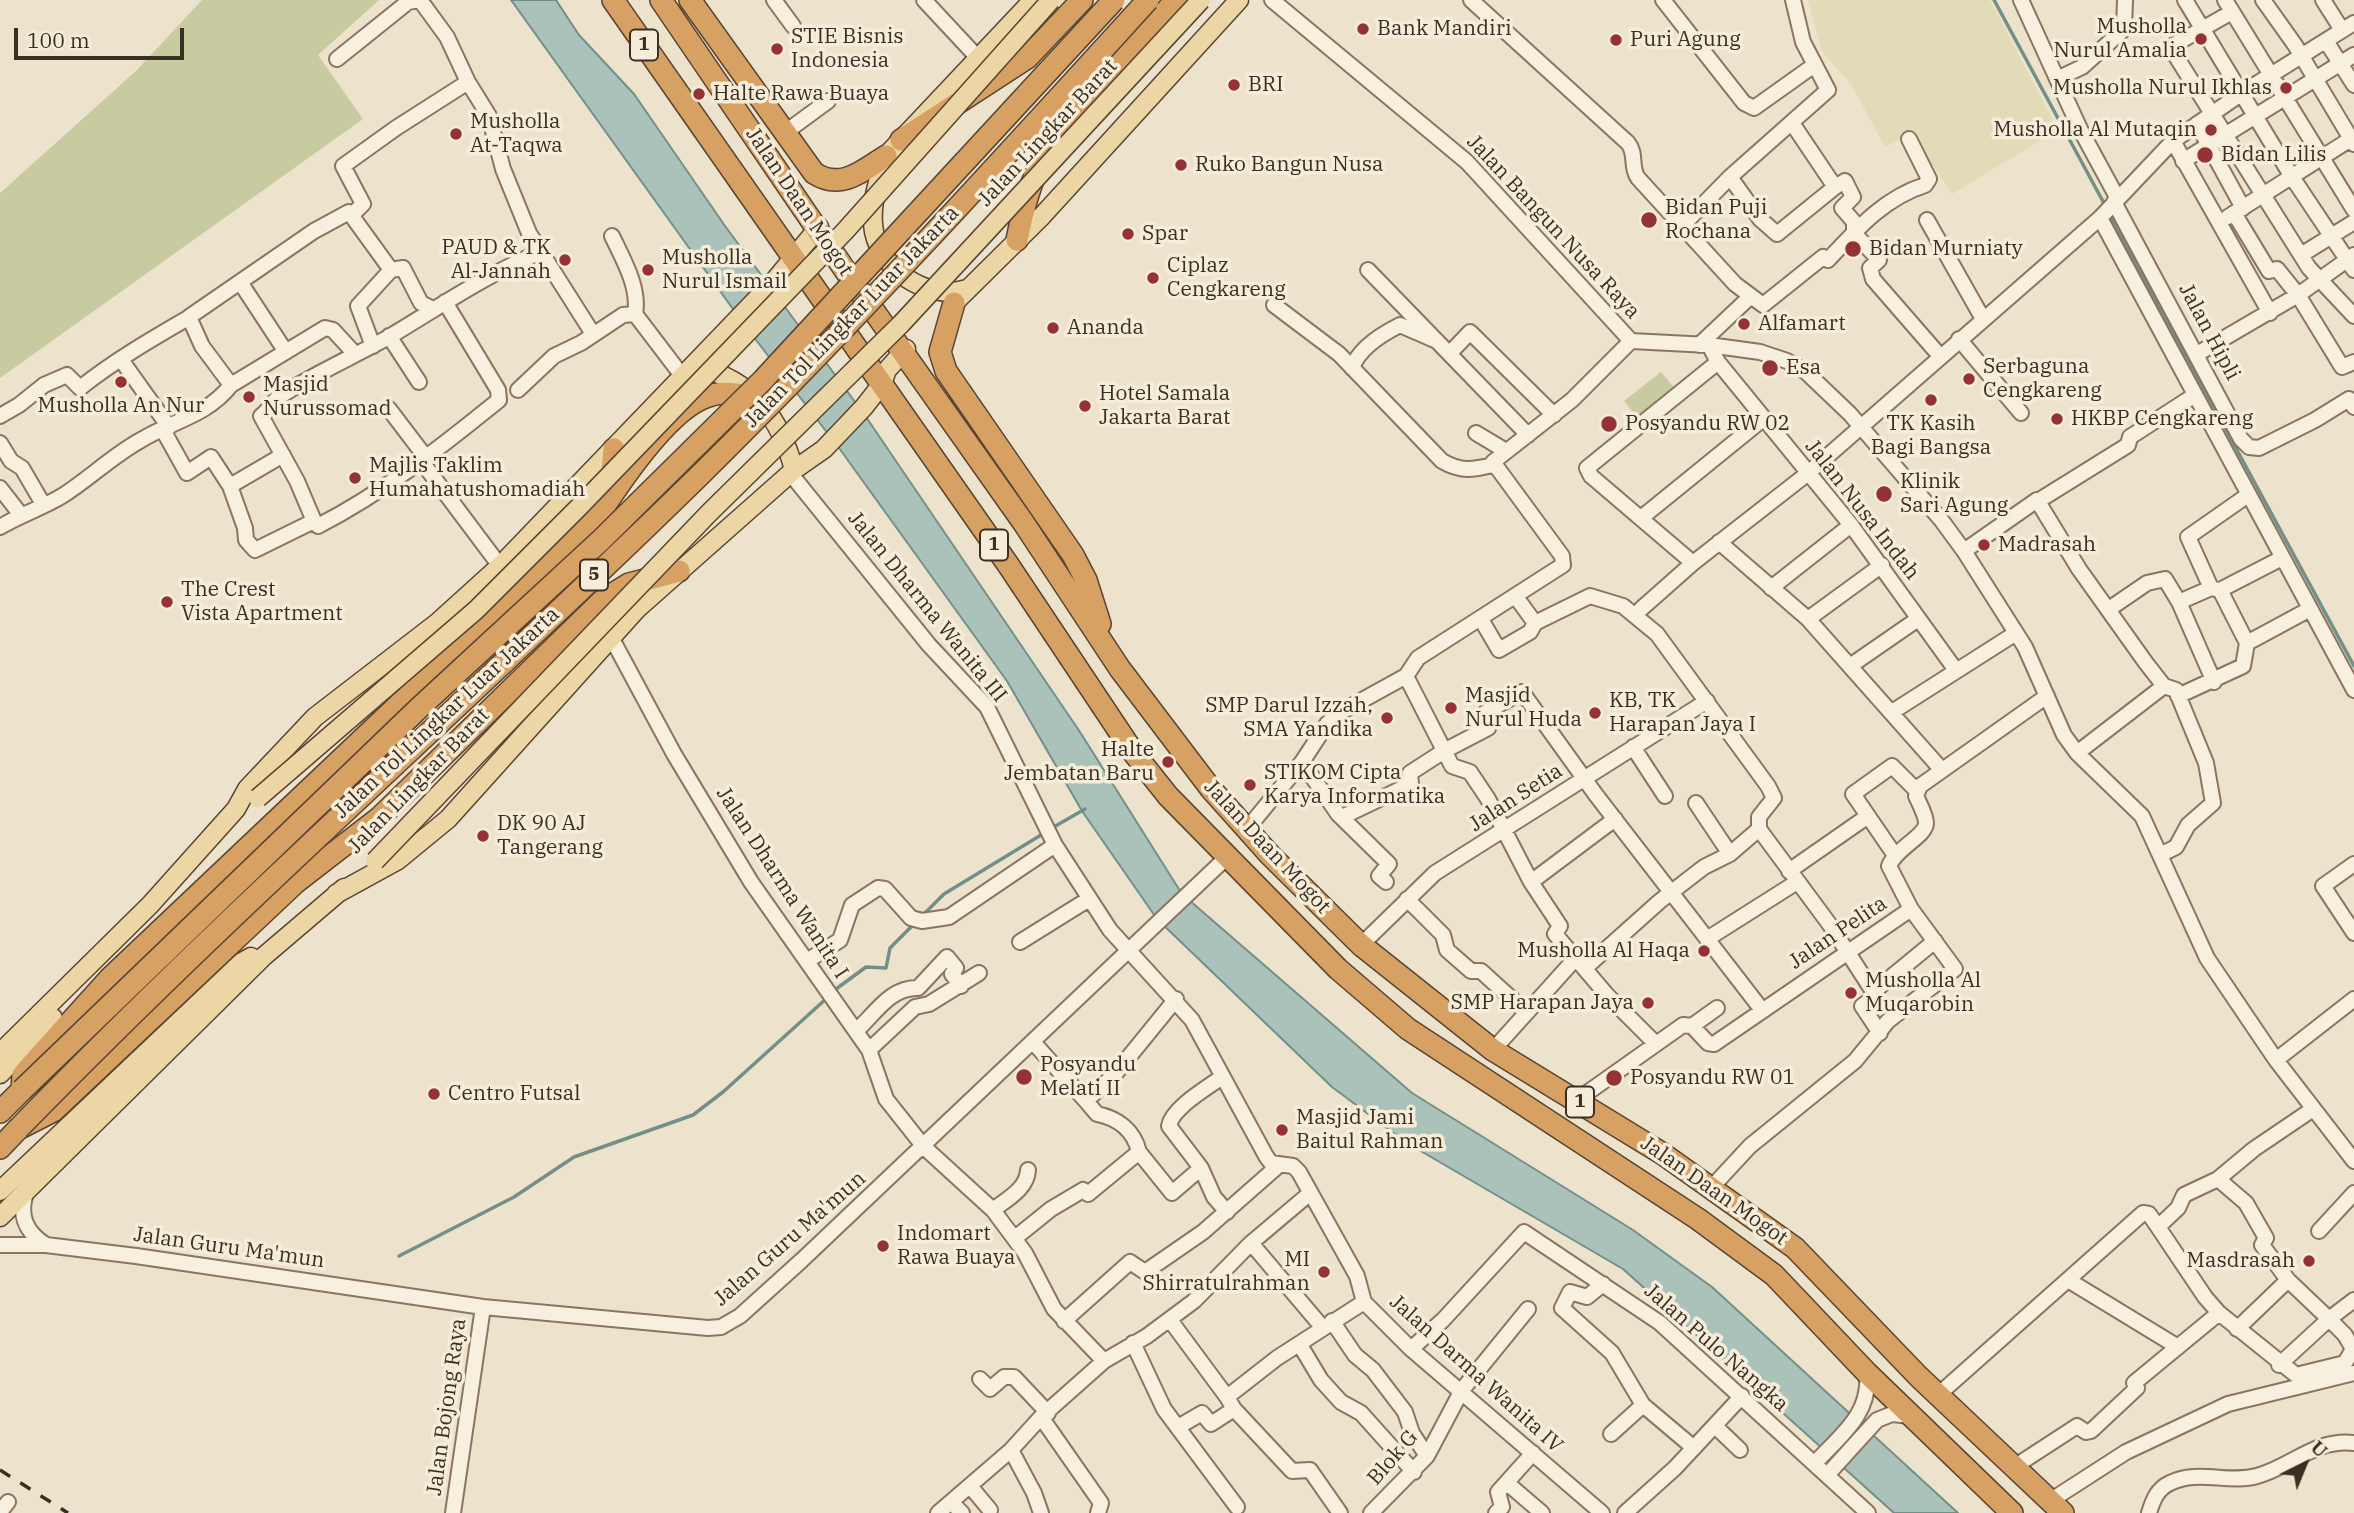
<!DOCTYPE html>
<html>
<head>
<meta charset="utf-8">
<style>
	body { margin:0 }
	#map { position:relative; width:2354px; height:1513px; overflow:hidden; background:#ede2cb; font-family:"IBM Plex Serif",serif }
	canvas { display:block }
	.north { position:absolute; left:2270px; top:1429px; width:70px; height:70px; -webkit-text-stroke:5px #f5edda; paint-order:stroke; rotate:43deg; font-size:19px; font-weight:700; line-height:28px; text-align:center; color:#3b2e22 }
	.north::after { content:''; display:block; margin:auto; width:24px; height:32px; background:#3b2e22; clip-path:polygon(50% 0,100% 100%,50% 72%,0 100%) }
	.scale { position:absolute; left:14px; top:28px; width:170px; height:32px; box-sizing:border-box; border:4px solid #3b2e22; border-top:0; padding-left:9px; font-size:21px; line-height:24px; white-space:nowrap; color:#3b2e22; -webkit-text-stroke:5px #f5edda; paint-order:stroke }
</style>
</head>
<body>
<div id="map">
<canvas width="2354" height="1513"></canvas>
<div class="north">U</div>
<div class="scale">100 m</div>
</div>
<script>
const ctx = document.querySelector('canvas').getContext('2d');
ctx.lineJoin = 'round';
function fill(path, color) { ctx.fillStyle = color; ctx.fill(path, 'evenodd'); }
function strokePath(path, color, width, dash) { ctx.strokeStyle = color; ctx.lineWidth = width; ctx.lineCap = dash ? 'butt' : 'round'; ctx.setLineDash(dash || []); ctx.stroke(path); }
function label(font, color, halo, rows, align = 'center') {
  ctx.font = font + ' "IBM Plex Serif",serif'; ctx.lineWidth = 7; ctx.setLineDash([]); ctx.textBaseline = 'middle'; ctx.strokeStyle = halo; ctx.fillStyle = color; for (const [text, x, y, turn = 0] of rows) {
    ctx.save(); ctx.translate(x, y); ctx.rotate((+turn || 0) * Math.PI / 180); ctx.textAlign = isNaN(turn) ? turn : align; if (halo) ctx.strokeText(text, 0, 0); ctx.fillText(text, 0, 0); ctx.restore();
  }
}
const farmland = new Path2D(`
	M 1808,0 L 1990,0 L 2058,130 L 1952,194 L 1911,133 L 1885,147 L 1851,84 L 1822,52 Z`);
const green = new Path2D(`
	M 202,0 L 379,0 L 318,55 L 363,119 L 0,378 L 0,193 L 136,71 Z
	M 1661,372 L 1677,391 L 1639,420 L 1624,401 Z`);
const water = new Path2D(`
	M 511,0 L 556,0 L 579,35 L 634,94 L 725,226 L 864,414 L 1080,732 L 1182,894 L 1412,1093 L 1633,1230 L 1712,1287 L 1958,1513 L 1894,1513 L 1623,1269 L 1407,1143 L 1332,1087 L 1157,919 L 1082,811 L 1007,681 L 839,448 L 743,323 Z`);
const stream = new Path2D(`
	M 1994,0 L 2106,207
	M 2109,214 L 2354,666
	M 1052,828 L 1085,809
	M 922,916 L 944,894 L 1046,832
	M 832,992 L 866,967 L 886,968 L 890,948 L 915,923
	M 399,1256 L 514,1197 L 574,1157 L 693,1115 L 723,1092 L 827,998`);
const minor = new Path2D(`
	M 420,0 L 447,37 L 468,82 L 489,116 L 503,169 L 529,233 L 593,334
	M 774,0 L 793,26
	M 924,0 L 979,59
	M 1272,0 L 1467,162 L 1631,341 L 1709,345 L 1760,352 L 1787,361 L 1806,372 L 1850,414 L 1942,521 L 1964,551 L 2025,647 L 2064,735 L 2077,753 L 2142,816 L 2207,958 L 2276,1060 L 2354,1161
	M 1471,0 L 1628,143 C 1637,154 1630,167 1638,178 L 1735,284 L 1763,305 L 1823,257 L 1828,260 C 1857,229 1884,198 1925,185 L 1929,179 L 1909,139
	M 1663,0 L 1744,103 L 1754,108 L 1813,66
	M 2021,0 L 2080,129 L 2118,199
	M 2185,0 L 2292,177 L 2354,270
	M 2225,0 L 2354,210
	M 2263,0 L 2295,45 L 2354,144
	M 2323,0 L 2342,30
	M 2232,12 L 2172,46 L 2172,50 L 2309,268 L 2354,316
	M 2326,41 L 2354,85
	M 337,59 L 408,2 L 419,0
	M 2057,79 L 2082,67 L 2124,29 L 2125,0
	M 1792,123 L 1835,187 L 1845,181 L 1853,197 L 1842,208 L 1854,222 L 1854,233 L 1879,260 L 1870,268 L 1873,279 L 1940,356
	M 2197,124 L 2243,208
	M 783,134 L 828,101
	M 2173,141 L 2270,313
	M 2183,161 L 2354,55
	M 1730,177 L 1760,219 L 1777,234 L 1835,187
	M 2114,202 L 2241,439 L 2249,447 L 2259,448 L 2315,420 L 2349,399 L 2354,407
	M 2234,213 L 2269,271 L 2277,269 L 2298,295 L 2342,367 L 2354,362
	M 353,214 L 363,204 L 343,166 L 396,128 L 468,82
	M 2228,217 L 2354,137
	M 2100,218 L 2354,690
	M 1927,220 L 1983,319
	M 1682,226 L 1730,177 L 1828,90 L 1803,42 L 1793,0
	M 612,236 C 623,259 640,288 635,314
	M 2301,255 L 2354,222
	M 1368,270 L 1528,435
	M 240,282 L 286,352
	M 1274,305 L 1339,354 L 1442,461 C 1461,472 1472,470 1493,465
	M 635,314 L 683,377
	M 389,336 L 419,382
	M 1959,339 L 2021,413
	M 1699,345 L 1751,296
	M 1709,345 L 1718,362 L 1851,525 L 1955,669
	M 373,346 L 358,306 L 391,270
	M 1450,353 L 1470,332 L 1554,415
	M 2197,354 L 2298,295 L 2354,255
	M 122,361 L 169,427
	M 1352,368 C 1359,348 1382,334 1400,325 L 1437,341
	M 231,385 L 202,346 L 189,317 L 314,231 L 349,212 L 391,270 L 403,268 L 421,303 L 433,309
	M 518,390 L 554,356 L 581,343 L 623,315 L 635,314
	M 389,409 L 427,459
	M 0,416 L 19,405 L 44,385 L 67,375 L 80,388 C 114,361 150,340 188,318
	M 163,430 L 187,473 L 211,457 L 230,486
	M 1476,433 L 1506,451
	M 0,443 L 11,461 L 22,468 L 43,504
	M 283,455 L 230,486 L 245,528 L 246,540 L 255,550 L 314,521 L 318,526 C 384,492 441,447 499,400 L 498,390 L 445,302
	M 422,462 L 500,566
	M 790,473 L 929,645 L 987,707 L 1055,845 L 1110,930 L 1192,1020 L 1266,1156 L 1271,1163 L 1293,1166 L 1299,1172 L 1357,1276 L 1364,1302 L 1411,1349 L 1602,1513
	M 0,488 L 21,515
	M 2038,501 L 2128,445 L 2130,437 L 2195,395
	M 1641,518 L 1763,419
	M 314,521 L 297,481 L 261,416 C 269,410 272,402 279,397 C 313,374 351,358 387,338 C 438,308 486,274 541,252
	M 0,527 C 20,515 42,508 62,496 C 89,479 112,456 141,440 C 172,421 207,416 231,385 L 325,328 L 333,330 L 355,354
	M 1719,542 L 1808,619 L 1941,769
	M 1964,551 L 2037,500 L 2079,569 L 2146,663 L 2164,686 L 2176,690 L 2206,763 L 2213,803 L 2188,825 L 2176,847 L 2160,855
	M 1693,563 L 1591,476 L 1587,468 L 1718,362
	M 1771,588 L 1851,525
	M 2211,588 L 2188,537 L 2248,495
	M 2220,590 L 2247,643
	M 1516,597 L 1535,623
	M 2179,602 L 2214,682
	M 1641,609 L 1693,563 L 1807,474 L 2100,218 L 2173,141 L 2242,93 L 2354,23
	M 2109,609 L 2147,583 L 2165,579 L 2179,602 L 2211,588 L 2220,590 L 2282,558
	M 1808,619 L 1882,565
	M 1482,621 L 1499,650 L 1530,632 L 1535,623 L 1590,596 L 1623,606 L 1657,634 L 1768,786 L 1774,798 L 1759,817 L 1759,829 L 1830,925 L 1876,996 L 1862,1006 L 1880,1033
	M 611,637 L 674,754 L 751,882 L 869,1050 L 886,1099 L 924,1147 L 993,1210 L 1025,1253 L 1054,1309 L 1104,1361
	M 1850,666 L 1918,619
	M 1406,676 L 1452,766 L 1470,772 L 1488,799 L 1531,882 L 1560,926 L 1555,934 L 1607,995 L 1656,1044
	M 2178,696 L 2243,666 L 2247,643 L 2310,609
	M 1892,712 L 2016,633
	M 1633,747 L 1665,796
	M 2077,753 L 2164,686
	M 1302,762 L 1338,814 L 1389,864 L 1379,876 L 1386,882
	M 1696,803 L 1730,854
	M 1342,817 L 1411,784 L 1410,773 L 1444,751 L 1488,728 L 1486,712 L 1522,692 L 1596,795 L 1762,1010
	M 1247,829 L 1302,762 L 1327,724 L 1339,713 L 1406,676 L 1418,658 L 1563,565 L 1562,556 L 1493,462 L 1572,400 L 1631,341
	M 1894,854 L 1853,794 L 1892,766 L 1917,791
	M 2354,864 L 2323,886 L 2354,933
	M 1789,871 L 1868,816
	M 1531,882 L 1615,819
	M 1407,899 L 1443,935 L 1447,950 L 1471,971 L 1481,971 L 1526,1012
	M 1707,939 L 1797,882
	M 1020,942 L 1089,899
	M 1361,945 L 1435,873 L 1707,701
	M 807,961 L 840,940 L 852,905 L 878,888 L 885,889 L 911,918 L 922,921 L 949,917 L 1055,845
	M 1585,968 L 1660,901 L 1704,867 L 1730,854 L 1759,829
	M 1873,992 L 1935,941
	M 1692,1026 L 1717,1008
	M 856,1031 C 875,1014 890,987 918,988 L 947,957 L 956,968 L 952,974 L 961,986
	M 1033,1042 L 1086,1101 L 1115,1074 L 1176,999
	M 869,1050 L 915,1007 L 929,1004 L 979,973
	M 1493,1050 L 1576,958
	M 2276,1060 L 2354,999
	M 1577,1100 L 1683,1025 L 1692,1026 L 1708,1043 L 1714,1044 L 1911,909
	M 1139,1152 L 1172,1193 L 1201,1168 L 1169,1126 C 1172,1108 1207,1088 1222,1077
	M 1201,1168 L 1214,1197 L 1227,1212
	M 2218,1179 L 2246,1203 L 2266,1238 L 2262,1245 L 2288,1280 L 2237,1329
	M 1712,1187 L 1750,1146 L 1855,1061 L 1888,1021 L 1955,969 L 1911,909 L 1889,866 C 1896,848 1926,836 1926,823 C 1926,815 1919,803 1916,796 L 1920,786 L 2047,696
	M 27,1190 C 18,1214 25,1232 46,1245
	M 993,1210 C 1007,1199 1027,1189 1028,1170
	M 2158,1227 L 2205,1297 L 2219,1313 L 2296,1375 L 2345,1363 L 2353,1349 L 2345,1335 L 2329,1319 L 2354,1300
	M 2319,1231 L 2354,1193
	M 1015,1238 L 1051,1209 L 1083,1190 L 1088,1194 L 1139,1152 C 1134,1130 1117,1118 1097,1114 L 1086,1101
	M 1251,1243 L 1323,1328
	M 0,1245 L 46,1245 L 136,1256 L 483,1307 L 708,1328 L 721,1327 L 740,1316 L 802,1260 L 1226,858
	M 2068,1280 L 2178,1347
	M 1603,1284 L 1587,1297 L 1570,1292 L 1562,1308 L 1612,1353 L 1643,1405 L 1694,1448
	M 1170,1320 L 1227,1397
	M 1064,1321 L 1130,1262 L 1145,1272 L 1203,1232 L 1278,1166
	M 1332,1321 L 1355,1355 L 1373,1370 L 1405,1412 L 1412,1433 L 1427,1456
	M 1133,1343 L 1164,1409 L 1237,1507
	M 1300,1345 L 1321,1380 L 1341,1402 L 1361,1413 L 1414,1472
	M 1411,1349 L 1443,1320 L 1524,1232 L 1660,1323 L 1868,1513
	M 2279,1365 L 2329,1319 L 2288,1280
	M 980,1379 L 990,1389 L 1004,1377 L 1014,1377 L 1048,1413
	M 1938,1395 L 2143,1213 L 2149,1214 L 2158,1227 L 2178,1208 L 2184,1195 L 2218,1179 L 2254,1149 L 2313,1109
	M 1234,1409 L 1292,1471 L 1310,1470 L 1340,1513
	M 1041,1417 L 1101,1503 L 1098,1513
	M 1715,1426 L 1740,1450
	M 1178,1427 L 1202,1413 L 1211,1424 L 1234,1409 L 1227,1397 L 1277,1358 L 1364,1302
	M 1611,1434 L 1643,1405
	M 1011,1450 L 1034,1493 L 1041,1513
	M 1815,1463 C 1841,1435 1871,1414 1867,1373
	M 2014,1467 L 2077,1426 L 2086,1432 L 2091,1431 L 2137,1388 L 2134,1383 L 2219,1313
	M 1828,1474 L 1877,1420 L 1892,1414 L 1911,1416
	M 1507,1483 L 1542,1513
	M 970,1486 L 990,1510
	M 2050,1501 L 2126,1452 L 2228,1404 L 2354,1373
	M 951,1502 L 962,1513
	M 0,1512 L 8,1502
	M 453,1513 L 483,1307
	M 938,1513 L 1011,1450 L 1041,1417 L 1104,1361 L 1147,1336 L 1194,1301 L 1251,1243 L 1309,1194
	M 1371,1513 L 1427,1456 L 1462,1390 L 1528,1309
	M 1496,1513 L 1502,1507 L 1498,1492 L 1533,1453
	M 1625,1513 L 1675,1468 L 1742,1396
	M 2149,1513 C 2153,1500 2157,1489 2170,1483 C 2197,1469 2229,1484 2257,1476 C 2291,1467 2316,1438 2354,1443`);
const major = new Path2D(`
	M 967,289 C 927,302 876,268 873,224 C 871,202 879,177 886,156 L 1033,0
	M 954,303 L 1042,216 L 1239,0
	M 699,368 C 752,379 781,420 794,470
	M 336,894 L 398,860 L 448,819 L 637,609 L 794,470 L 824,449 L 864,407 L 882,384 L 887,370 L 906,349
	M 0,1053 L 150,905 L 236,809 L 247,789 L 315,717 L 437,623 L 500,566 L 775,280 L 819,227
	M 0,1074 L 53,1018
	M 0,1191 L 242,962 L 251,957
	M 0,1217 L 263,957 L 344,888`);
const highway = new Path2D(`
	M 613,0 L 1009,566 L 1133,752 L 1168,796 L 1338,969 L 1408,1029 L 1698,1219 L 1774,1275 L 1867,1373 L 2012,1513
	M 661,0 L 847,273 L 1023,522 L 1120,669 L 1211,789 L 1270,855 L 1361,945 L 1493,1050 L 1663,1154 L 1795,1248 L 1919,1377 L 2063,1513
	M 690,0 L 814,173 C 841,191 864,170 886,156
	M 901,140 L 1027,58 L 1082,0
	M 1017,240 C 1023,210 1030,180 1046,153 C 1075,103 1136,45 1176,0
	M 954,303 L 940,352 L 946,371 L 1073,555 L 1086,580 L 1100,624
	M 611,485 L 614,449
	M 0,1112 L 22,1090 L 23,1075 L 27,1070 L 110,978 L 598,516 C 620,482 672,404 712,395 C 727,391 742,395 756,397
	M 0,1148 L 18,1129 L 53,1111 L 295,883 L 379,818 L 603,600 L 629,584 L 679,571`);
const rail = new Path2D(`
	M 0,1470 L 68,1513`);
const majorBridge = new Path2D(`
	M 258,798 L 476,610 L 579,507 L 846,230 L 1051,0
	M 375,861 L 709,513 L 901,324 L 1201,0`);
const highwayBridge = new Path2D(`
	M 22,1090 L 419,708 L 601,540 L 763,380 L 1114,0
	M 18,1129 C 239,902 477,694 702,473 C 856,321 1002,160 1148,0`);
const markers = [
	[1363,29,7,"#953235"],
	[2201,39,7,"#953235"],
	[1616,40,7,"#953235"],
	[777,49,7,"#953235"],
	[1234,85,7,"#953235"],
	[2286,88,7,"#953235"],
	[699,94,7,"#953235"],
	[2211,130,7,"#953235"],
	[456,134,7,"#953235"],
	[2205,155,9,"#953235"],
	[1181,165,7,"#953235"],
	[1649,220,9,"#953235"],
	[1128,234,7,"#953235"],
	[1853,249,9,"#953235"],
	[565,260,7,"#953235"],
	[648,270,7,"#953235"],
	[1153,278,7,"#953235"],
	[1744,324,7,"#953235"],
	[1053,328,7,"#953235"],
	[1770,368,9,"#953235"],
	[1969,379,7,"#953235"],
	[121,382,7,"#953235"],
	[249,397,7,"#953235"],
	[1931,400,7,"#953235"],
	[1085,406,7,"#953235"],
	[2057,419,7,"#953235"],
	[1609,424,9,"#953235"],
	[355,478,7,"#953235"],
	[1884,494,9,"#953235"],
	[1984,545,7,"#953235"],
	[167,602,7,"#953235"],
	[1451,708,7,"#953235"],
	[1595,713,7,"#953235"],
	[1387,718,7,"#953235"],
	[1168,762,7,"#953235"],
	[1250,785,7,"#953235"],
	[483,836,7,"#953235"],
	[1704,951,7,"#953235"],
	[1851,993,7,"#953235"],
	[1648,1003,7,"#953235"],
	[1024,1077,9,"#953235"],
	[1614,1078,9,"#953235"],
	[434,1094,7,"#953235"],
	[1282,1130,7,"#953235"],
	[883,1246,7,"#953235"],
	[2309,1261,7,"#953235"],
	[1324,1272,7,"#953235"]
];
const shields = [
	[644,45,28],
	[994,545,28],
	[594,575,28],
	[1580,1102,28]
];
const shieldNames = [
	["1",644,45],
	["1",994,545],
	["5",594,575],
	["1",1580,1102]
];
const poiNames = [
	["Musholla",2187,27,"right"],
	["Nurul Amalia",2187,51,"right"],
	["Bank Mandiri",1377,29],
	["STIE Bisnis",791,37],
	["Indonesia",791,61],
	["Puri Agung",1630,40],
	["BRI",1248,85],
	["Musholla Nurul Ikhlas",2272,88,"right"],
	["Halte Rawa Buaya",713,94],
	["Musholla",470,122],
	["At-Taqwa",470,146],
	["Musholla Al Mutaqin",2197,130,"right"],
	["Bidan Lilis",2221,155],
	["Ruko Bangun Nusa",1195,165],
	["Bidan Puji",1665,208],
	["Rochana",1665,232],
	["Spar",1142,234],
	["PAUD & TK",551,248,"right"],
	["Al-Jannah",551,272,"right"],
	["Bidan Murniaty",1869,249],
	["Musholla",662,258],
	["Nurul Ismail",662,282],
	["Ciplaz",1167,266],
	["Cengkareng",1167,290],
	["Alfamart",1758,324],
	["Ananda",1067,328],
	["Serbaguna",1983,367],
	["Cengkareng",1983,391],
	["Esa",1786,368],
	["Masjid",263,385],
	["Nurussomad",263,409],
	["Hotel Samala",1099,394],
	["Jakarta Barat",1099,418],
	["Musholla An Nur",121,406,"center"],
	["HKBP Cengkareng",2071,419],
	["Posyandu RW 02",1625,424],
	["TK Kasih",1931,424,"center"],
	["Bagi Bangsa",1931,448,"center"],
	["Majlis Taklim",369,466],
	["Humahatushomadiah",369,490],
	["Klinik",1900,482],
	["Sari Agung",1900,506],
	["Madrasah",1998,545],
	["The Crest",181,590],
	["Vista Apartment",181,614],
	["Masjid",1465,696],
	["Nurul Huda",1465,720],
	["KB, TK",1609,701],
	["Harapan Jaya I",1609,725],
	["SMP Darul Izzah,",1373,706,"right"],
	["SMA Yandika",1373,730,"right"],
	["Halte",1154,750,"right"],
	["Jembatan Baru",1154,774,"right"],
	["STIKOM Cipta",1264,773],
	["Karya Informatika",1264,797],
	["DK 90 AJ",497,824],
	["Tangerang",497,848],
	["Musholla Al Haqa",1690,951,"right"],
	["Musholla Al",1865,981],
	["Muqarobin",1865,1005],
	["SMP Harapan Jaya",1634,1003,"right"],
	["Posyandu",1040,1065],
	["Melati II",1040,1089],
	["Posyandu RW 01",1630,1078],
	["Centro Futsal",448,1094],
	["Masjid Jami",1296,1118],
	["Baitul Rahman",1296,1142],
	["Indomart",897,1234],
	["Rawa Buaya",897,1258],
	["MI",1310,1260,"right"],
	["Shirratulrahman",1310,1284,"right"],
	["Masdrasah",2295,1261,"right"]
];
const streetNames = [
	["Jalan Lingkar Barat",1048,133,-47],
	["Jalan Daan Mogot",799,202,56],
	["Jalan Bangun Nusa Raya",1553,227,47],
	["Jalan Tol Lingkar Luar Jakarta",852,317,-46],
	["Jalan Hipli",2209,332,62],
	["Jalan Nusa Indah",1862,510,52],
	["Jalan Dharma Wanita III",927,607,51],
	["Jalan Tol Lingkar Luar Jakarta",447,713,-43],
	["Jalan Lingkar Barat",419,781,-46],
	["Jalan Setia",1516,798,-33],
	["Jalan Daan Mogot",1267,847,47],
	["Jalan Dharma Wanita I",782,883,57],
	["Jalan Pelita",1838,933,-34],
	["Jalan Daan Mogot",1714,1191,35],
	["Jalan Guru Ma'mun",790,1239,-41],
	["Jalan Guru Ma'mun",229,1248,8],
	["Jalan Pulo Nangka",1716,1348,41],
	["Jalan Darma Wanita IV",1476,1374,42],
	["Jalan Bojong Raya",447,1407,-82],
	["Blok G",1393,1458,-49]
];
fill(farmland, '#e2dbb8');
fill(green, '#c7cb9f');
fill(water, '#abc2bb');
strokePath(water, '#729088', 2);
strokePath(stream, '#729088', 3.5);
strokePath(minor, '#897560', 18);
strokePath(major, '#584433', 21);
strokePath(highway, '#584433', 24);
strokePath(minor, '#f8f0de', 14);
strokePath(major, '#edd6a6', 18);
strokePath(highway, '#d6a162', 21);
strokePath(rail, '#3b2e22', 3.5, [12, 12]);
strokePath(majorBridge, '#584433', 21, []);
strokePath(highwayBridge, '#584433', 24, []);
strokePath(majorBridge, '#edd6a6', 18);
strokePath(highwayBridge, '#d6a162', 21);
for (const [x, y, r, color] of markers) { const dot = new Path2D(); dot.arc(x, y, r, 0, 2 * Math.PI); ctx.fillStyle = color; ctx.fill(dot); strokePath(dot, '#f5edda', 2.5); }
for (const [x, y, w] of shields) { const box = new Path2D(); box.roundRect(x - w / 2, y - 15.5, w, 31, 5); ctx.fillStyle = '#f5edda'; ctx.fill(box); strokePath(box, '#3b2e22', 2); }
label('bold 19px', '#3b2e22', null, shieldNames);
label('21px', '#3b2e22', '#f5edda', poiNames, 'left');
label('21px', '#3b2e22', '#f5edda', streetNames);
</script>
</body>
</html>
